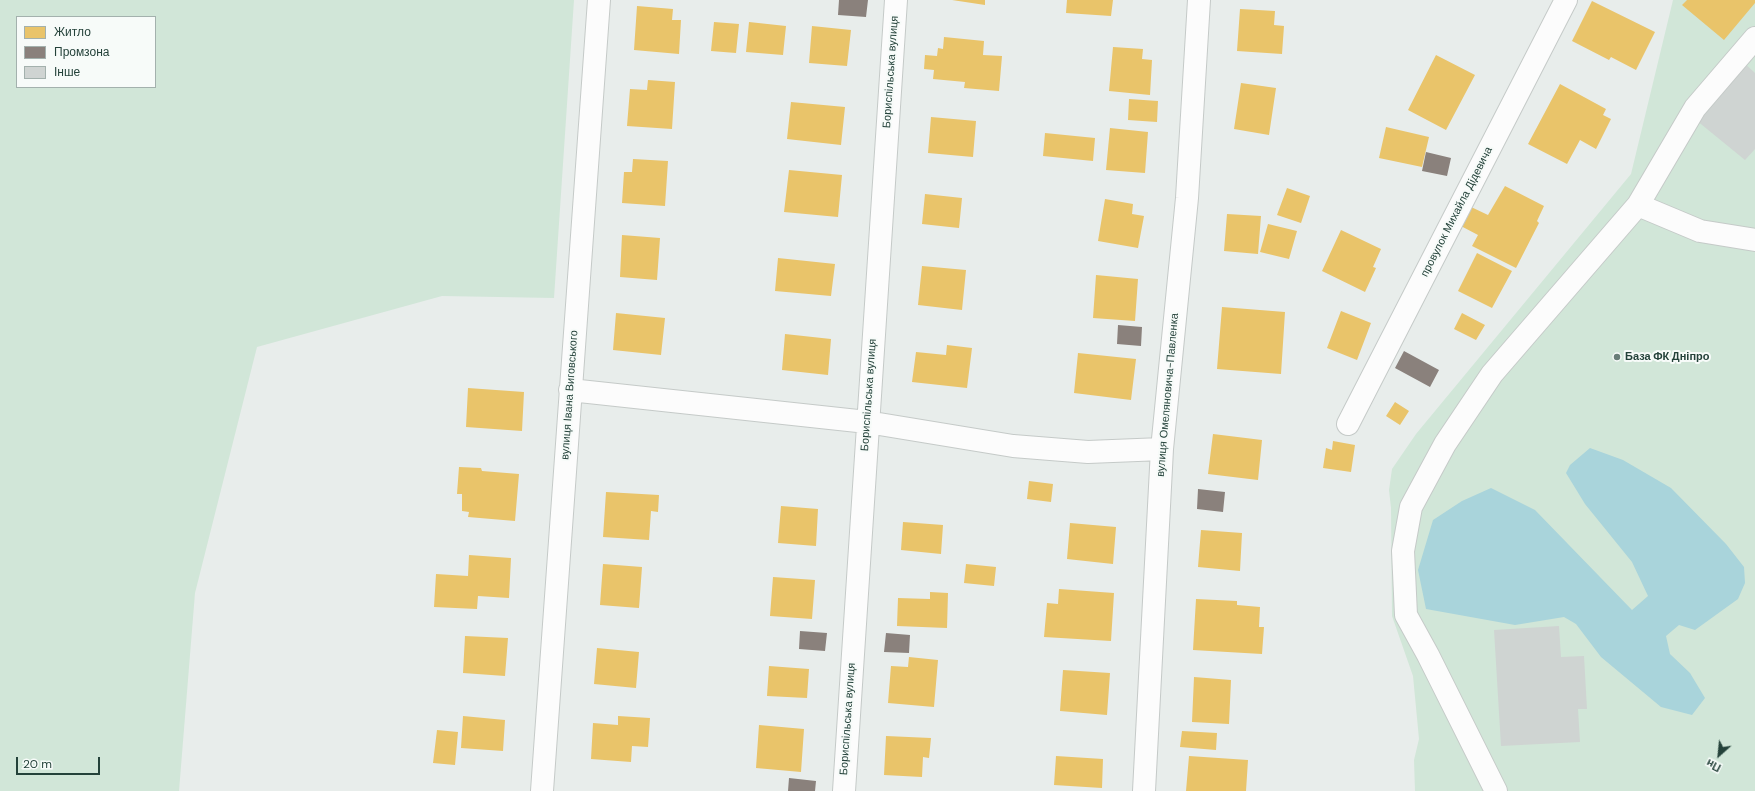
<!DOCTYPE html>
<html>
<head>
<meta charset="utf-8">
<style>
	body { margin:0 }
	#map { position:relative; width:1755px; height:791px; overflow:hidden; background:#e8edeb; font-family:"DM Sans",sans-serif }
	canvas { display:block }
	.legend { position:absolute; left:16px; top:16px; width:140px; height:72px; box-sizing:border-box; background:#f7fbf9; border:1px solid #a3b1ad; margin:0; padding:5px 7px; list-style:none; font-size:12px; color:#24423a }
	.legend li { display:flex; align-items:center; gap:8px; height:20px }
	.legend b { width:20px; border:1px solid #a3b1ad }
	.north { position:absolute; left:1699px; top:735px; width:40px; height:40px; -webkit-text-stroke:3px #f7fbf9; paint-order:stroke; rotate:207deg; font-size:11px; font-weight:700; line-height:16px; text-align:center; color:#24423a }
	.north::after { content:''; display:block; margin:auto; width:14px; height:18px; background:#24423a; clip-path:polygon(50% 0,100% 100%,50% 72%,0 100%) }
	.scale { position:absolute; left:16px; top:757px; width:84px; height:18px; box-sizing:border-box; border:2px solid #24423a; border-top:0; padding-left:5px; font-size:12px; line-height:14px; white-space:nowrap; color:#24423a; -webkit-text-stroke:3px #f7fbf9; paint-order:stroke }
</style>
</head>
<body>
<div id="map">
<canvas width="1755" height="791"></canvas>
<ul class="legend">
<li><b style="height:11px;background:#e9c46a"></b>Житло</li>
<li><b style="height:11px;background:#8a817c"></b>Промзона</li>
<li><b style="height:11px;background:#cfd4d2"></b>Інше</li>
</ul>
<div class="north">Пн</div>
<div class="scale">20 m</div>
</div>
<script>
const ctx = document.querySelector('canvas').getContext('2d');
ctx.lineJoin = 'round';
function fill(path, color) { ctx.fillStyle = color; ctx.fill(path, 'evenodd'); }
function strokePath(path, color, width, dash) { ctx.strokeStyle = color; ctx.lineWidth = width; ctx.lineCap = dash ? 'butt' : 'round'; ctx.setLineDash(dash || []); ctx.stroke(path); }
function label(font, color, halo, rows, align = 'center') {
  ctx.font = font + ' "DM Sans",sans-serif'; ctx.lineWidth = 4; ctx.setLineDash([]); ctx.textBaseline = 'middle'; ctx.strokeStyle = halo; ctx.fillStyle = color; for (const [text, x, y, turn = 0] of rows) {
    ctx.save(); ctx.translate(x, y); ctx.rotate((+turn || 0) * Math.PI / 180); ctx.textAlign = isNaN(turn) ? turn : align; if (halo) ctx.strokeText(text, 0, 0); ctx.fillText(text, 0, 0); ctx.restore();
  }
}
const green = new Path2D(`
	M 0,0 L 574,0 L 554,298 L 442,296 L 257,347 L 195,593 L 179,791 L 0,791 ZM 17,17 L 155,17 L 155,87 L 17,87 Z
	M 1673,0 L 1755,0 L 1755,791 L 1415,791 L 1414,760 L 1419,739 L 1413,676 L 1392,616 L 1391,508 L 1389,490 L 1392,469 L 1416,434 L 1631,174 Z`);
const water = new Path2D(`
	M 1590,448 L 1623,460 L 1671,488 L 1726,544 L 1744,567 L 1745,583 L 1738,599 L 1695,630 L 1679,625 L 1666,636 L 1670,654 L 1690,673 L 1705,698 L 1692,715 L 1661,707 L 1601,657 L 1576,624 L 1564,617 L 1515,625 L 1426,609 L 1418,570 L 1433,520 L 1462,501 L 1491,488 L 1535,510 L 1632,610 L 1648,596 L 1632,562 L 1585,504 L 1566,473 L 1570,465 Z`);
const homes = new Path2D(`
	M 952,0 L 985,0 L 985,5 Z
	M 1067,0 L 1113,0 L 1111,16 L 1066,13 Z
	M 1687,0 L 1755,0 L 1755,3 L 1724,40 L 1682,5 Z
	M 1592,1 L 1655,32 L 1636,70 L 1611,57 L 1609,60 L 1572,41 Z
	M 637,6 L 673,9 L 672,20 L 681,20 L 679,54 L 634,50 Z
	M 1240,9 L 1275,11 L 1274,25 L 1284,26 L 1282,54 L 1237,51 Z
	M 714,22 L 739,24 L 736,53 L 711,51 Z
	M 749,22 L 786,26 L 783,55 L 746,52 Z
	M 812,26 L 851,30 L 847,66 L 809,63 Z
	M 944,37 L 984,41 L 983,55 L 1002,56 L 999,91 L 964,88 L 965,82 L 933,79 L 934,70 L 924,69 L 925,55 L 937,56 L 938,48 L 943,49 Z
	M 1113,47 L 1143,49 L 1142,59 L 1152,60 L 1150,95 L 1109,91 Z
	M 1436,55 L 1475,75 L 1446,130 L 1408,110 Z
	M 648,80 L 675,82 L 672,129 L 627,126 L 630,89 L 647,90 Z
	M 1241,83 L 1276,88 L 1269,135 L 1234,129 Z
	M 1560,84 L 1606,109 L 1603,115 L 1611,119 L 1596,149 L 1580,140 L 1567,164 L 1528,144 Z
	M 1129,99 L 1158,101 L 1157,122 L 1128,120 Z
	M 791,102 L 845,107 L 841,145 L 787,139 Z
	M 931,117 L 976,121 L 973,157 L 928,153 Z
	M 1386,127 L 1429,137 L 1422,167 L 1379,158 Z
	M 1110,128 L 1148,132 L 1145,173 L 1106,170 Z
	M 1045,133 L 1095,138 L 1093,161 L 1043,156 Z
	M 633,159 L 668,161 L 665,206 L 622,203 L 624,172 L 632,172 Z
	M 789,170 L 842,175 L 838,217 L 784,212 Z
	M 1505,186 L 1544,206 L 1537,221 L 1539,223 L 1516,268 L 1472,246 L 1478,235 L 1459,225 L 1469,206 L 1488,215 Z
	M 1287,188 L 1310,196 L 1301,223 L 1277,215 Z
	M 925,194 L 962,198 L 959,228 L 922,224 Z
	M 1105,199 L 1133,204 L 1132,214 L 1144,216 L 1138,248 L 1098,241 Z
	M 1227,214 L 1261,216 L 1258,254 L 1224,251 Z
	M 1268,224 L 1297,231 L 1289,259 L 1260,252 Z
	M 1341,230 L 1381,249 L 1373,267 L 1376,268 L 1365,292 L 1322,271 Z
	M 622,235 L 660,238 L 657,280 L 620,277 Z
	M 1477,253 L 1512,271 L 1492,308 L 1458,291 Z
	M 778,258 L 835,264 L 831,296 L 775,291 Z
	M 922,266 L 966,270 L 962,310 L 918,305 Z
	M 1096,275 L 1138,279 L 1135,321 L 1093,318 Z
	M 1222,307 L 1285,312 L 1281,374 L 1217,369 Z
	M 1341,311 L 1371,323 L 1357,360 L 1327,348 Z
	M 616,313 L 665,318 L 661,355 L 613,350 Z
	M 1462,313 L 1485,325 L 1476,340 L 1454,329 Z
	M 785,334 L 831,339 L 828,375 L 782,370 Z
	M 947,345 L 972,348 L 967,388 L 912,382 L 916,352 L 946,355 Z
	M 1078,353 L 1136,359 L 1131,400 L 1074,393 Z
	M 468,388 L 524,392 L 522,431 L 466,427 Z
	M 1395,402 L 1409,411 L 1400,425 L 1386,416 Z
	M 1213,434 L 1262,440 L 1258,480 L 1208,474 Z
	M 1333,441 L 1355,445 L 1351,472 L 1323,468 L 1326,448 L 1332,450 Z
	M 459,467 L 481,468 L 482,471 L 519,474 L 515,521 L 468,517 L 469,512 L 462,511 L 462,494 L 457,494 Z
	M 1029,481 L 1053,484 L 1051,502 L 1027,499 Z
	M 606,492 L 659,495 L 658,512 L 651,511 L 649,540 L 603,537 Z
	M 781,506 L 818,509 L 816,546 L 778,543 Z
	M 903,522 L 943,525 L 941,554 L 901,550 Z
	M 1070,523 L 1116,527 L 1113,564 L 1067,559 Z
	M 1201,530 L 1242,533 L 1240,571 L 1198,567 Z
	M 469,555 L 511,558 L 509,598 L 478,596 L 477,609 L 434,607 L 436,574 L 468,576 Z
	M 603,564 L 642,567 L 639,608 L 600,605 Z
	M 966,564 L 996,567 L 994,586 L 964,583 Z
	M 773,577 L 815,580 L 812,619 L 770,616 Z
	M 1059,589 L 1114,593 L 1111,641 L 1044,637 L 1047,603 L 1058,604 Z
	M 930,592 L 948,593 L 947,628 L 897,626 L 898,598 L 930,599 Z
	M 1196,599 L 1237,601 L 1237,605 L 1260,607 L 1259,627 L 1264,627 L 1262,654 L 1193,650 Z
	M 465,636 L 508,638 L 505,676 L 463,673 Z
	M 597,648 L 639,652 L 636,688 L 594,684 Z
	M 909,657 L 938,660 L 934,707 L 888,703 L 891,666 L 908,667 Z
	M 769,666 L 809,669 L 807,698 L 767,696 Z
	M 1063,670 L 1110,673 L 1107,715 L 1060,711 Z
	M 1194,677 L 1231,680 L 1229,724 L 1192,722 Z
	M 463,716 L 505,720 L 503,751 L 461,748 Z
	M 618,716 L 650,718 L 648,747 L 632,746 L 631,762 L 591,759 L 593,723 L 618,725 Z
	M 759,725 L 804,729 L 801,772 L 756,768 Z
	M 437,730 L 458,732 L 455,765 L 433,763 Z
	M 1182,731 L 1217,733 L 1216,750 L 1180,747 Z
	M 886,736 L 931,738 L 929,758 L 923,757 L 922,777 L 884,775 Z
	M 1056,756 L 1103,759 L 1102,788 L 1054,785 Z
	M 1189,756 L 1248,760 L 1246,791 L 1186,791 Z`);
const industry = new Path2D(`
	M 839,0 L 868,0 L 866,17 L 838,15 Z
	M 1426,152 L 1451,158 L 1447,176 L 1422,171 Z
	M 1118,325 L 1142,327 L 1141,346 L 1117,344 Z
	M 1404,351 L 1439,370 L 1430,387 L 1395,368 Z
	M 1198,489 L 1225,492 L 1223,512 L 1197,509 Z
	M 800,631 L 827,633 L 825,651 L 799,649 Z
	M 886,633 L 910,635 L 909,653 L 884,652 Z
	M 789,778 L 816,781 L 815,791 L 788,791 Z`);
const building = new Path2D(`
	M 1744,63 L 1755,73 L 1755,149 L 1745,160 L 1696,120 Z
	M 1559,626 L 1561,657 L 1584,656 L 1587,709 L 1578,709 L 1580,742 L 1501,746 L 1494,630 Z`);
const minor = new Path2D(`
	M 1638,205 L 1700,231 L 1755,240
	M 570,390 L 867,422 L 1013,446 L 1088,452 L 1162,449
	M 1348,424 L 1566,0
	M 542,791 L 599,0
	M 844,791 L 896,0
	M 1144,791 L 1162,449 L 1187,198 L 1199,0
	M 1496,791 L 1428,655 L 1406,615 L 1403,551 L 1411,507 L 1445,444 L 1492,374 L 1638,205 L 1695,108 L 1755,38`);
const markers = [
	[1617,357,4,"#697e78"]
];
const streetNames = [
	["Бориспільська вулиця",891,72,-86],
	["провулок Михайла Дідевича",1457,212,-63],
	["вулиця Івана Виговського",570,395,-86],
	["Бориспільська вулиця",869,395,-86],
	["вулиця Омеляновича-Павленка",1168,395,-85],
	["Бориспільська вулиця",848,719,-86]
];
const poiNames = [
	["База ФК Дніпро",1625,357]
];
fill(green, '#d1e6d8');
fill(water, '#a9d4db');
fill(homes, '#e9c46a');
fill(industry, '#8a817c');
fill(building, '#cfd4d2');
strokePath(minor, '#c5cac8', 24);
strokePath(minor, '#fcfcfc', 22);
for (const [x, y, r, color] of markers) { const dot = new Path2D(); dot.arc(x, y, r, 0, 2 * Math.PI); ctx.fillStyle = color; ctx.fill(dot); strokePath(dot, '#f7fbf9', 1.5); }
label('11px', '#24423a', '#f7fbf9', streetNames);
label('bold 11px', '#24423a', '#f7fbf9', poiNames, 'left');
</script>
</body>
</html>
